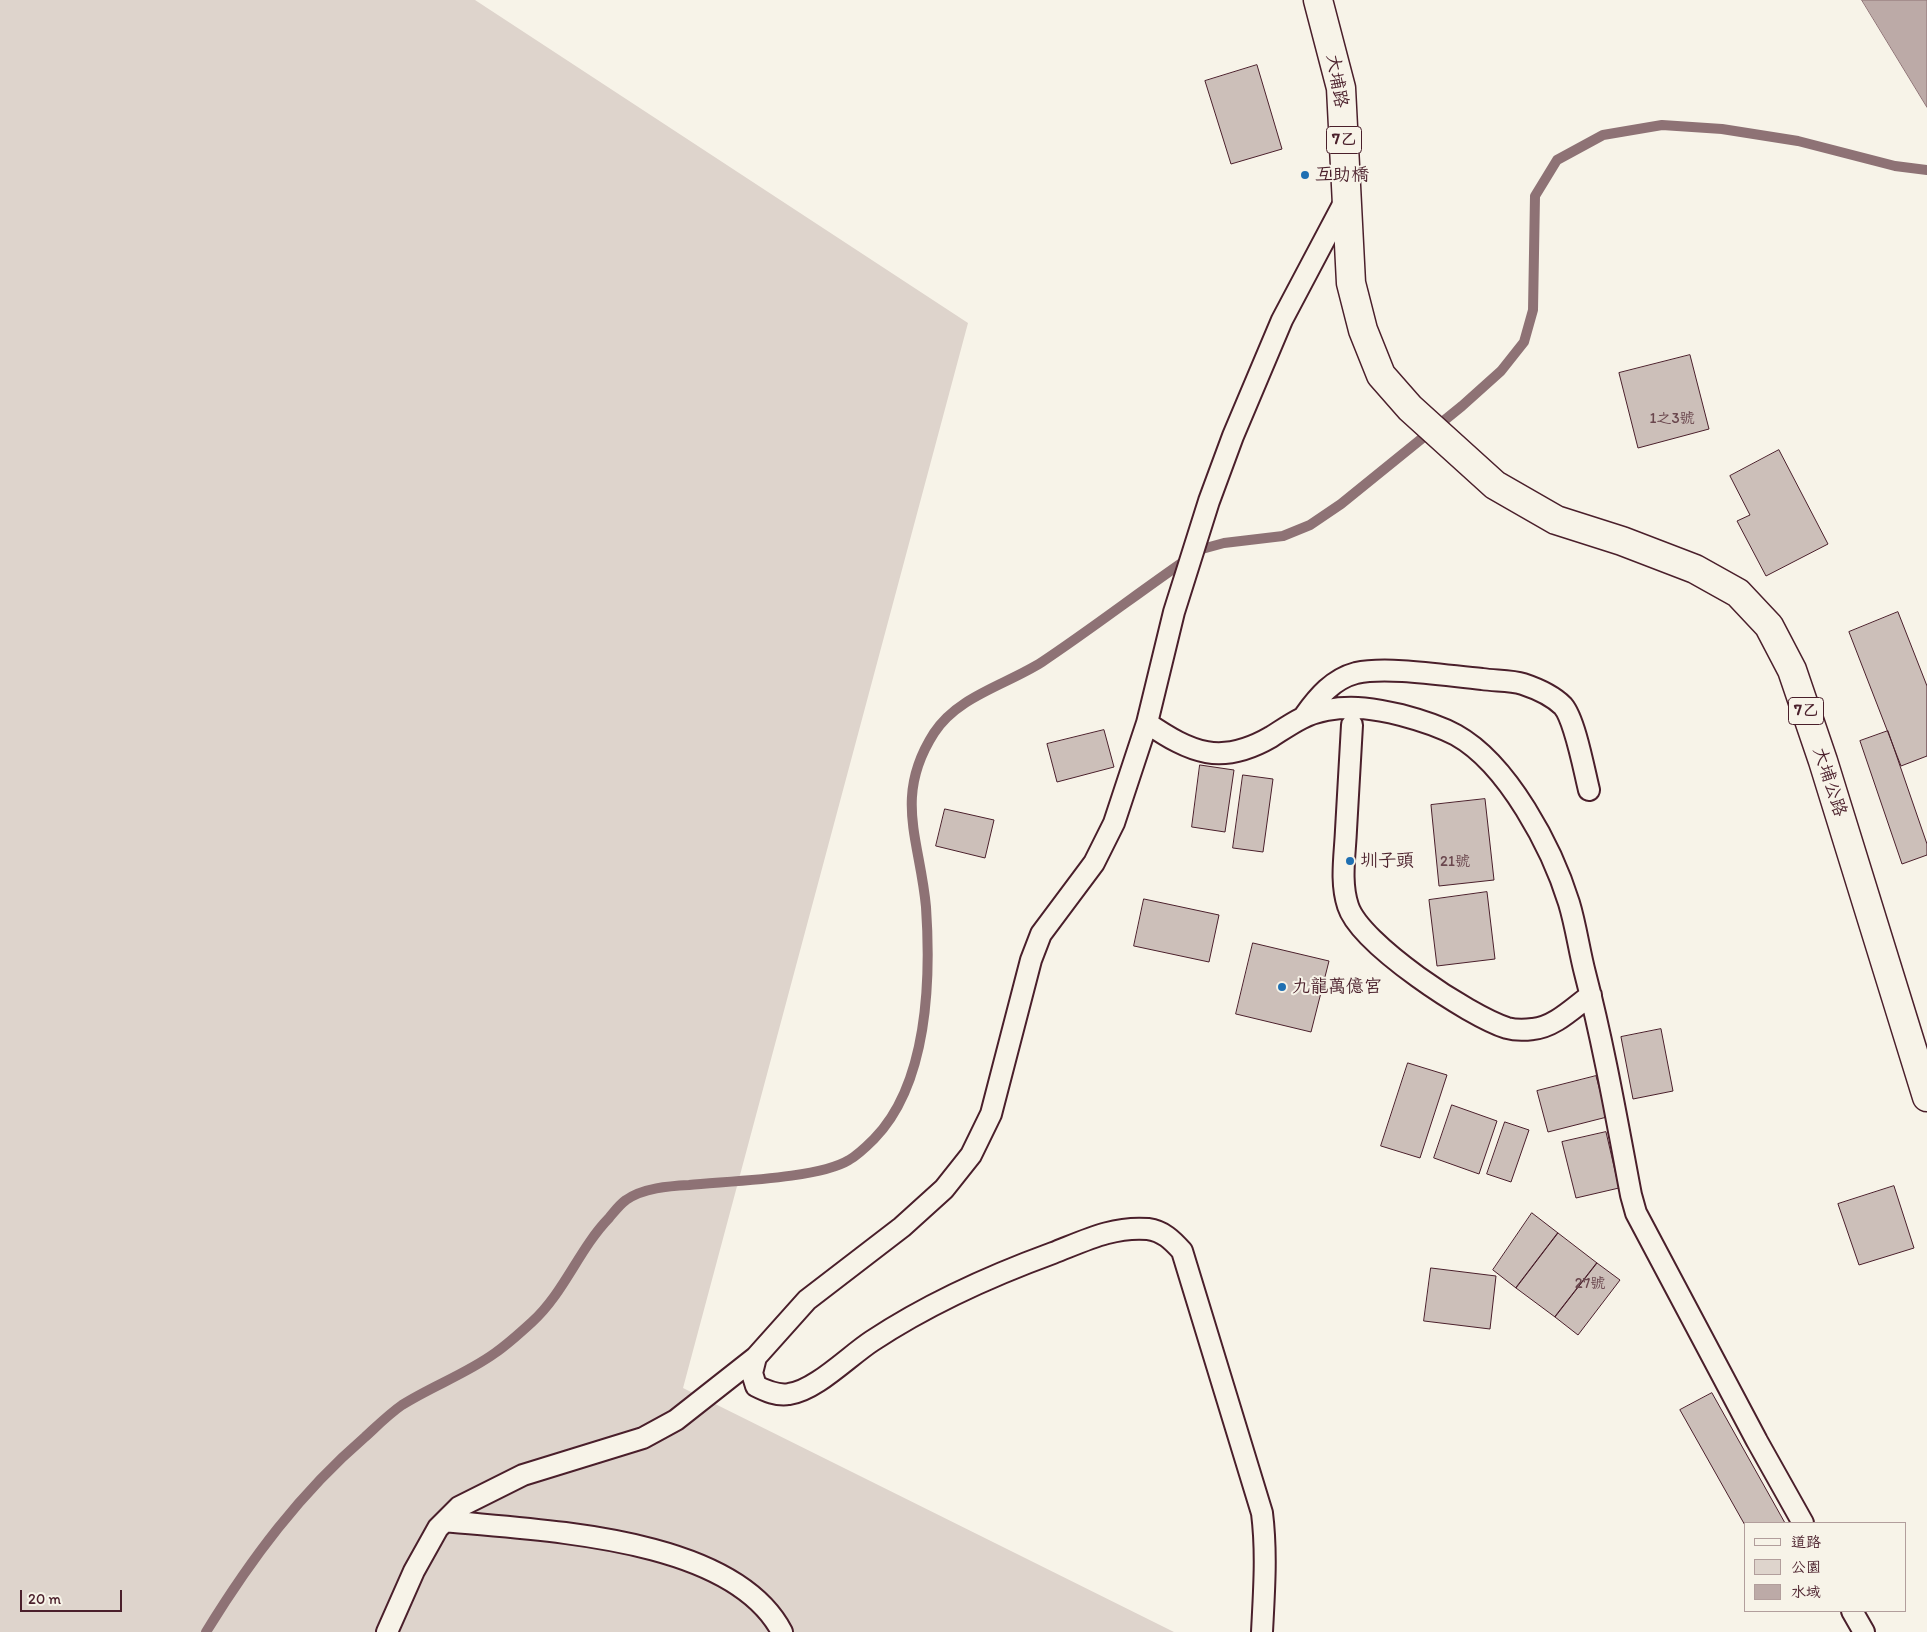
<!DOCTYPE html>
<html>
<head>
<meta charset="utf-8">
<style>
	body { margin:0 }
	#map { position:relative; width:1927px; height:1632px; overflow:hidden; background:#f7f3e8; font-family:Itim,"LXGW WenKai TC",sans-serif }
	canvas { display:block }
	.legend { position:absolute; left:1744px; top:1522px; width:162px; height:90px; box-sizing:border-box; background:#f7f3e8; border:1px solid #b29e9c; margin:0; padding:6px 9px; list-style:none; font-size:15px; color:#4a1f2b }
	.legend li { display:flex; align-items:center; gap:10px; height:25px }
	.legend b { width:25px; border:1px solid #b29e9c }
	.scale { position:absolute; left:20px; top:1590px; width:102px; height:22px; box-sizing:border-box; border:2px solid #4a1f2b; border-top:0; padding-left:6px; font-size:15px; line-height:18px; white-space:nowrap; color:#4a1f2b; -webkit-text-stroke:4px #f7f3e8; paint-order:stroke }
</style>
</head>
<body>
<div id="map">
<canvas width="1927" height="1632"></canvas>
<ul class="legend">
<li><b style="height:6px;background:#f7f3e8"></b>道路</li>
<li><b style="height:14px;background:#ded4cc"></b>公園</li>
<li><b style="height:14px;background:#bcaaa7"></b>水域</li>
</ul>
<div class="scale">20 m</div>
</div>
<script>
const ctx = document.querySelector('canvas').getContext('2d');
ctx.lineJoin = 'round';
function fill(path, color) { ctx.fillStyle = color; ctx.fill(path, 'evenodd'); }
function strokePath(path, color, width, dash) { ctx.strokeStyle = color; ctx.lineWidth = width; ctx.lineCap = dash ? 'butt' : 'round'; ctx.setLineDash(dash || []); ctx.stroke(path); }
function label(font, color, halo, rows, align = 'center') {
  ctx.font = font + ' Itim,"LXGW WenKai TC",sans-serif'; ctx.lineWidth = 4; ctx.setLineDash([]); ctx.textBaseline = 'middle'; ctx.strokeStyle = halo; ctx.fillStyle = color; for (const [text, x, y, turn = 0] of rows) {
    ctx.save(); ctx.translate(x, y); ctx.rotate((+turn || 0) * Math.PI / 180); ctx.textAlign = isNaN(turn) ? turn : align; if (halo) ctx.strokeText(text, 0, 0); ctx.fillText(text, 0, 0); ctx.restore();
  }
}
const green = new Path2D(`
	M 0,0 L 475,0 L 968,323 L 683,1388 L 1174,1632 L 0,1632 Z`);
const water = new Path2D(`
	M 1862,0 L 1927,0 L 1927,107 Z`);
const stream = new Path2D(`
	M 206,1632 C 251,1559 300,1493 365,1437 C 377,1426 389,1414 402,1405 C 432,1386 466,1374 495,1353 C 508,1344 520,1333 532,1322 C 564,1293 579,1249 609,1218 C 614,1212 620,1204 626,1200 C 643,1188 669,1186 689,1185 C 727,1181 818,1179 849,1160 C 858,1155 867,1146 874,1139 C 928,1084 931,980 926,907 C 920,840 893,797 934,733 C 958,696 1006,685 1042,662 C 1096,626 1147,586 1202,549 L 1224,543 L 1283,536 L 1310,525 L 1341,504 L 1462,406 L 1501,371 L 1524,342 L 1533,310 L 1535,196 L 1557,160 L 1603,135 L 1662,125 L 1722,129 L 1798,141 L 1895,166 L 1927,170`);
const building = new Path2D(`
	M 1257,65 L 1282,149 L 1231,164 L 1205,81 Z
	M 1690,355 L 1709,429 L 1638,448 L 1619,373 Z
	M 1779,450 L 1828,544 L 1766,576 L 1737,521 L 1750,515 L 1730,476 Z
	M 1898,612 L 1927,686 L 1927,756 L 1901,766 L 1849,632 Z
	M 1104,730 L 1114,767 L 1057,782 L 1047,744 Z
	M 1888,731 L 1927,844 L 1927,855 L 1902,864 L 1860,741 Z
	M 1200,765 L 1234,770 L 1225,832 L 1192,827 Z
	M 1243,775 L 1273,779 L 1263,852 L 1233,848 Z
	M 1485,799 L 1494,880 L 1439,886 L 1431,805 Z
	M 945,809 L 994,820 L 985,858 L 936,846 Z
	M 1487,892 L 1495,959 L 1437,966 L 1429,900 Z
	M 1144,899 L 1219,915 L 1209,962 L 1134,946 Z
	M 1253,943 L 1329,961 L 1311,1032 L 1236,1014 Z
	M 1661,1029 L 1673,1091 L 1633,1099 L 1621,1037 Z
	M 1408,1063 L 1447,1075 L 1420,1158 L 1381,1146 Z
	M 1596,1076 L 1607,1117 L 1548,1132 L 1537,1091 Z
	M 1452,1105 L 1497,1121 L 1479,1174 L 1434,1158 Z
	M 1505,1122 L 1529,1130 L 1511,1182 L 1487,1174 Z
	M 1606,1132 L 1619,1188 L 1576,1198 L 1562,1142 Z
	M 1894,1186 L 1914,1248 L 1859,1265 L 1838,1204 Z
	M 1532,1213 L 1558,1233 L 1516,1288 L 1493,1270 Z
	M 1558,1233 L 1597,1263 L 1555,1317 L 1516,1288 Z
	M 1597,1263 L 1620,1280 L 1578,1335 L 1555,1317 Z
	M 1431,1268 L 1496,1276 L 1490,1329 L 1424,1321 Z
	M 1712,1393 L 1785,1523 L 1746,1523 L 1746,1527 L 1680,1410 Z`);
const lane = new Path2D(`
	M 1305,715 C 1318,697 1333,679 1356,673 C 1388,666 1448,676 1482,679 C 1495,681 1511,680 1523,684 C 1538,689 1552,695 1563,706 C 1575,720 1584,770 1589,790
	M 1147,723 C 1191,753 1221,766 1271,737 C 1290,725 1304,714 1327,710 C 1353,705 1376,709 1401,715 C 1420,720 1439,726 1456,735 C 1508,764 1552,848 1569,903 C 1576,926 1579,950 1585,973 C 1604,1046 1617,1121 1631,1195 L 1636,1213 L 1757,1441 L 1803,1523
	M 1352,725 C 1350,760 1348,795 1346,830 C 1345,855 1340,882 1348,906 C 1360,944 1469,1016 1507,1028 C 1514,1030 1526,1030 1533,1029 C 1555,1027 1574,1007 1591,995
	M 756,1357 L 752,1373 L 756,1386 C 766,1391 777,1396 789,1394 C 815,1391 849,1356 872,1341 C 928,1304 990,1276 1053,1253 C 1084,1241 1113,1226 1148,1229 C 1163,1231 1172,1240 1182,1251 L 1262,1513 C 1267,1553 1264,1592 1262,1632
	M 445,1521 C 542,1531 732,1536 782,1632
	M 1852,1611 L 1864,1632
	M 387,1632 L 414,1571 L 438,1528 L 459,1507 L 523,1475 L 643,1438 L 676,1420 L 756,1357 L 807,1300 L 902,1227 L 944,1189 L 971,1155 L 991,1114 L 1031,960 L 1041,934 L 1094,863 L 1114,823 L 1147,723 L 1174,612 L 1209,501 L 1233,436 L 1282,320 L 1346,199`);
const primary = new Path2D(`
	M 1318,0 L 1341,88 L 1351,283 L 1363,330 L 1381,375 L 1410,408 L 1495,485 L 1556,520 L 1622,541 L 1695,569 L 1738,593 L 1769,626 L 1792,670 L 1823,761 L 1927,1097`);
const markers = [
	[1305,175,5,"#1f6fb2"],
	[1350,861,5,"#1f6fb2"],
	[1282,987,5,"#1f6fb2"]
];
const numberNames = [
	["1之3號",1672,419],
	["21號",1455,862],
	["27號",1590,1284]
];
const shields = [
	[1344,140,35],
	[1806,711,35]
];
const shieldNames = [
	["7乙",1344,140],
	["7乙",1806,711]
];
const streetNames = [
	["大埔路",1336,81,80],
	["大埔公路",1829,782,72]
];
const poiNames = [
	["互助橋",1315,175],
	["圳子頭",1360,861],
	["九龍萬億宮",1292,987]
];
fill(green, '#ded4cc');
fill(water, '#bcaaa7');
strokePath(water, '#8e7275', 1);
strokePath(stream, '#8e7275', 10);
fill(building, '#ccbfb9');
strokePath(building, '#4a1f2b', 1);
strokePath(lane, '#4a1f2b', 24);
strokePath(primary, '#4a1f2b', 31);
strokePath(lane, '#f7f3e8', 20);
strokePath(primary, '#f7f3e8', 28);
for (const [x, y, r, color] of markers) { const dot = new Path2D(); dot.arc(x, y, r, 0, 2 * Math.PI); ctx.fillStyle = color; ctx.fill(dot); strokePath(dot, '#f7f3e8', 2); }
label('15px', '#6a474e', null, numberNames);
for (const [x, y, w] of shields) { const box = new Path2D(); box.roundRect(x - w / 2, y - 13.5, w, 27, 4); ctx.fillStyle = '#f7f3e8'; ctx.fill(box); strokePath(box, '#4a1f2b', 1); }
label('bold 16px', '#4a1f2b', null, shieldNames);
label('18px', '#4a1f2b', '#f7f3e8', streetNames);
label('18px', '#4a1f2b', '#f7f3e8', poiNames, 'left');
</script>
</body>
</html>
